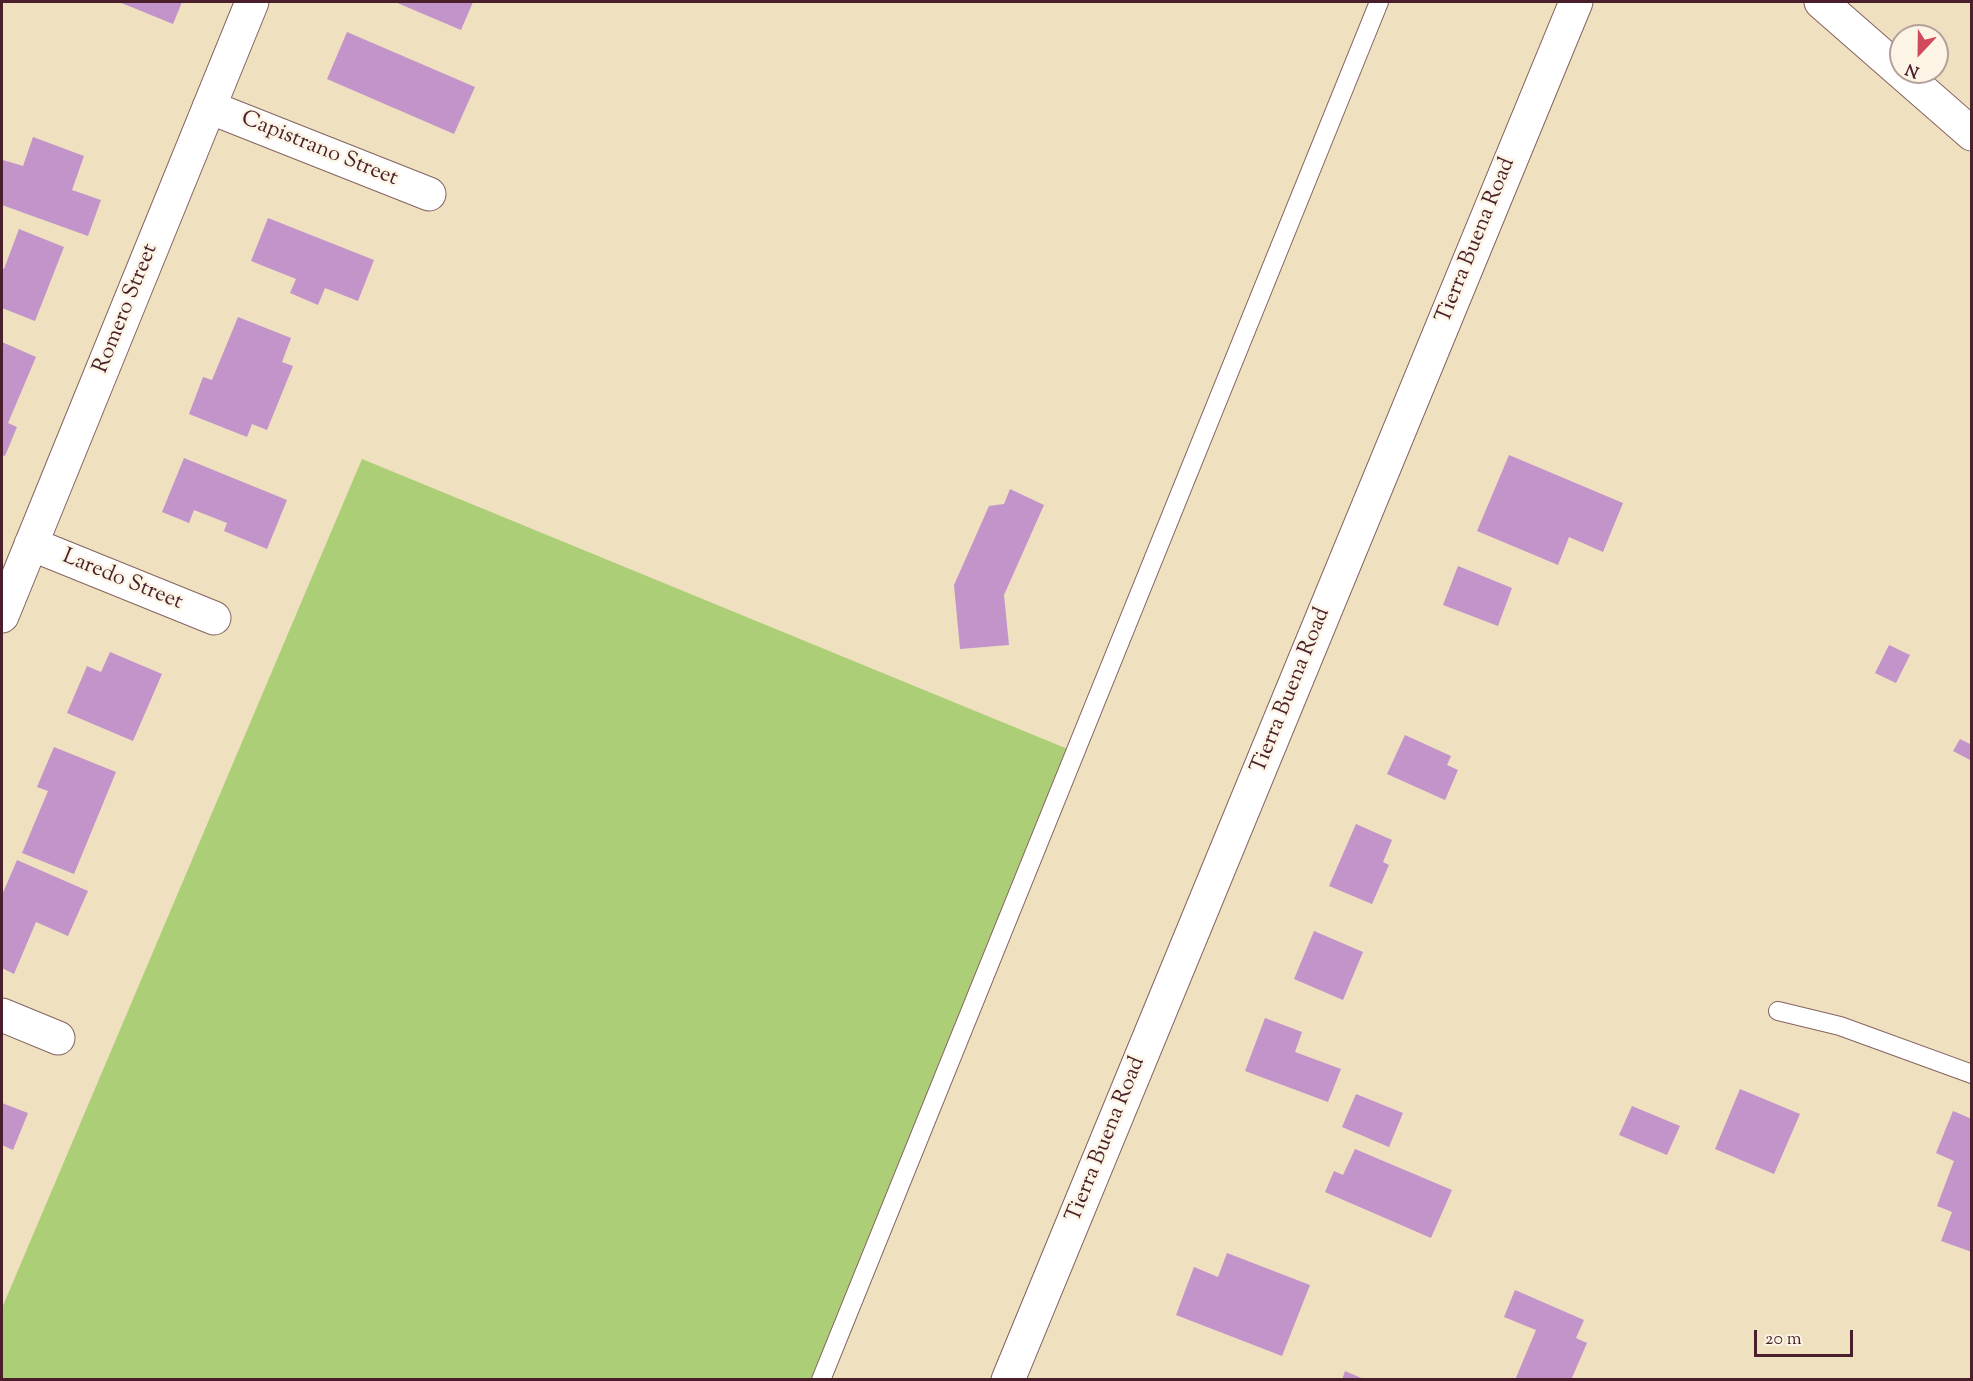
<!DOCTYPE html>
<html>
<head>
<meta charset="utf-8">
<style>
	body { margin:0 }
	#map { position:relative; width:1973px; height:1381px; overflow:hidden; background:#efe0c0; font-family:"Sorts Mill Goudy",serif }
	canvas { display:block }
	.frame { position:absolute; inset:0; border:3px solid #4a1f2b; pointer-events:none }
	.north { position:absolute; left:1889px; top:24px; width:60px; height:60px; box-sizing:border-box; background:#fcf5e5; border:2px solid #b59f9b; border-radius:50%; rotate:202deg; font-size:16px; font-weight:700; line-height:24px; text-align:center; color:#4a1f2b }
	.north::after { content:''; display:block; margin:auto; width:21px; height:27px; background:#d1495b; clip-path:polygon(50% 0,100% 100%,50% 72%,0 100%) }
	.scale { position:absolute; left:1754px; top:1330px; width:99px; height:27px; box-sizing:border-box; border:3px solid #4a1f2b; border-top:0; padding-left:8px; font-size:18px; line-height:21px; white-space:nowrap; color:#4a1f2b; -webkit-text-stroke:4px #fcf5e5; paint-order:stroke }
</style>
</head>
<body>
<div id="map">
<canvas width="1973" height="1381"></canvas>
<div class="frame"></div>
<div class="north">N</div>
<div class="scale">20 m</div>
</div>
<script>
const ctx = document.querySelector('canvas').getContext('2d');
ctx.lineJoin = 'round';
function fill(path, color) { ctx.fillStyle = color; ctx.fill(path, 'evenodd'); }
function strokePath(path, color, width, dash) { ctx.strokeStyle = color; ctx.lineWidth = width; ctx.lineCap = dash ? 'butt' : 'round'; ctx.setLineDash(dash || []); ctx.stroke(path); }
function label(font, color, halo, rows, align = 'center') {
  ctx.font = font + ' "Sorts Mill Goudy",serif'; ctx.lineWidth = 5; ctx.setLineDash([]); ctx.textBaseline = 'middle'; ctx.strokeStyle = halo; ctx.fillStyle = color; for (const [text, x, y, turn = 0] of rows) {
    ctx.save(); ctx.translate(x, y); ctx.rotate((+turn || 0) * Math.PI / 180); ctx.textAlign = isNaN(turn) ? turn : align; if (halo) ctx.strokeText(text, 0, 0); ctx.fillText(text, 0, 0); ctx.restore();
  }
}
const green = new Path2D(`
	M 362,459 L 1075,752 L 821,1379 L 2,1380 L 2,1308 Z`);
const building = new Path2D(`
	M 119,2 L 182,2 L 173,24 Z
	M 395,2 L 473,2 L 461,30 Z
	M 347,32 L 475,87 L 454,134 L 327,79 Z
	M 33,137 L 84,156 L 72,190 L 101,200 L 88,236 L 2,205 L 2,165 L 3,160 L 23,166 Z
	M 268,218 L 374,260 L 358,301 L 325,288 L 318,305 L 290,293 L 296,279 L 251,261 Z
	M 19,229 L 64,247 L 35,321 L 2,308 L 2,268 L 4,269 Z
	M 238,317 L 291,338 L 282,362 L 293,366 L 267,430 L 252,424 L 247,437 L 189,414 L 203,377 L 212,380 Z
	M 2,342 L 36,357 L 8,423 L 17,427 L 5,456 L 2,455 Z
	M 1509,455 L 1623,503 L 1603,552 L 1569,537 L 1558,565 L 1477,531 Z
	M 184,458 L 287,500 L 267,549 L 224,531 L 227,523 L 194,510 L 189,523 L 162,512 Z
	M 1010,489 L 1044,505 L 1004,595 L 1009,645 L 960,649 L 954,585 L 989,506 L 1004,504 Z
	M 1458,566 L 1512,588 L 1498,626 L 1443,605 Z
	M 1889,645 L 1910,655 L 1896,683 L 1875,673 Z
	M 110,652 L 162,674 L 133,741 L 67,713 L 87,666 L 101,672 Z
	M 1405,735 L 1451,756 L 1447,765 L 1458,770 L 1445,800 L 1387,774 Z
	M 1960,739 L 1972,745 L 1972,761 L 1953,751 Z
	M 54,747 L 116,772 L 74,874 L 22,853 L 48,791 L 37,787 Z
	M 1356,824 L 1392,840 L 1383,862 L 1389,865 L 1372,904 L 1329,886 Z
	M 17,860 L 88,891 L 68,936 L 36,922 L 14,974 L 2,968 L 2,895 Z
	M 1314,931 L 1363,952 L 1343,1000 L 1294,979 Z
	M 1265,1018 L 1302,1032 L 1295,1052 L 1341,1069 L 1328,1102 L 1245,1071 Z
	M 1740,1089 L 1800,1114 L 1774,1174 L 1715,1149 Z
	M 1356,1094 L 1403,1113 L 1389,1147 L 1342,1127 Z
	M 2,1103 L 28,1113 L 13,1150 L 2,1145 Z
	M 1632,1106 L 1680,1126 L 1667,1155 L 1619,1135 Z
	M 1953,1111 L 1972,1119 L 1972,1252 L 1941,1241 L 1952,1212 L 1937,1206 L 1954,1161 L 1936,1153 Z
	M 1355,1149 L 1452,1190 L 1431,1238 L 1325,1192 L 1334,1171 L 1343,1175 Z
	M 1227,1253 L 1310,1285 L 1282,1356 L 1176,1315 L 1194,1267 L 1218,1277 Z
	M 1515,1290 L 1584,1320 L 1576,1338 L 1587,1343 L 1571,1380 L 1515,1380 L 1536,1330 L 1504,1317 Z
	M 1345,1371 L 1366,1380 L 1342,1380 Z`);
const lane = new Path2D(`
	M 1778,1011 L 1840,1026 L 1972,1074
	M 821,1380 L 1379,2`);
const street = new Path2D(`
	M 209,107 L 429,194
	M 31,544 L 214,618
	M 2,616 L 252,2
	M 2,1015 L 58,1038`);
const secondary = new Path2D(`
	M 1821,2 L 1901,72
	M 1901,72 L 1972,134
	M 1008,1380 L 1576,2`);
const streetNames = [
	["Capistrano Street",319,150,22],
	["Tierra Buena Road",1477,241,-68],
	["Romero Street",127,309,-68],
	["Laredo Street",122,581,22],
	["Tierra Buena Road",1292,691,-68],
	["Tierra Buena Road",1107,1140,-68]
];
fill(green, '#acce77');
fill(building, '#c294ca');
strokePath(lane, '#84635f', 20);
strokePath(street, '#84635f', 35);
strokePath(secondary, '#84635f', 35);
strokePath(lane, '#fff', 18);
strokePath(street, '#fff', 33);
strokePath(secondary, '#fff', 33);
label('22px', '#4a1f2b', '#fcf5e5', streetNames);
</script>
</body>
</html>
